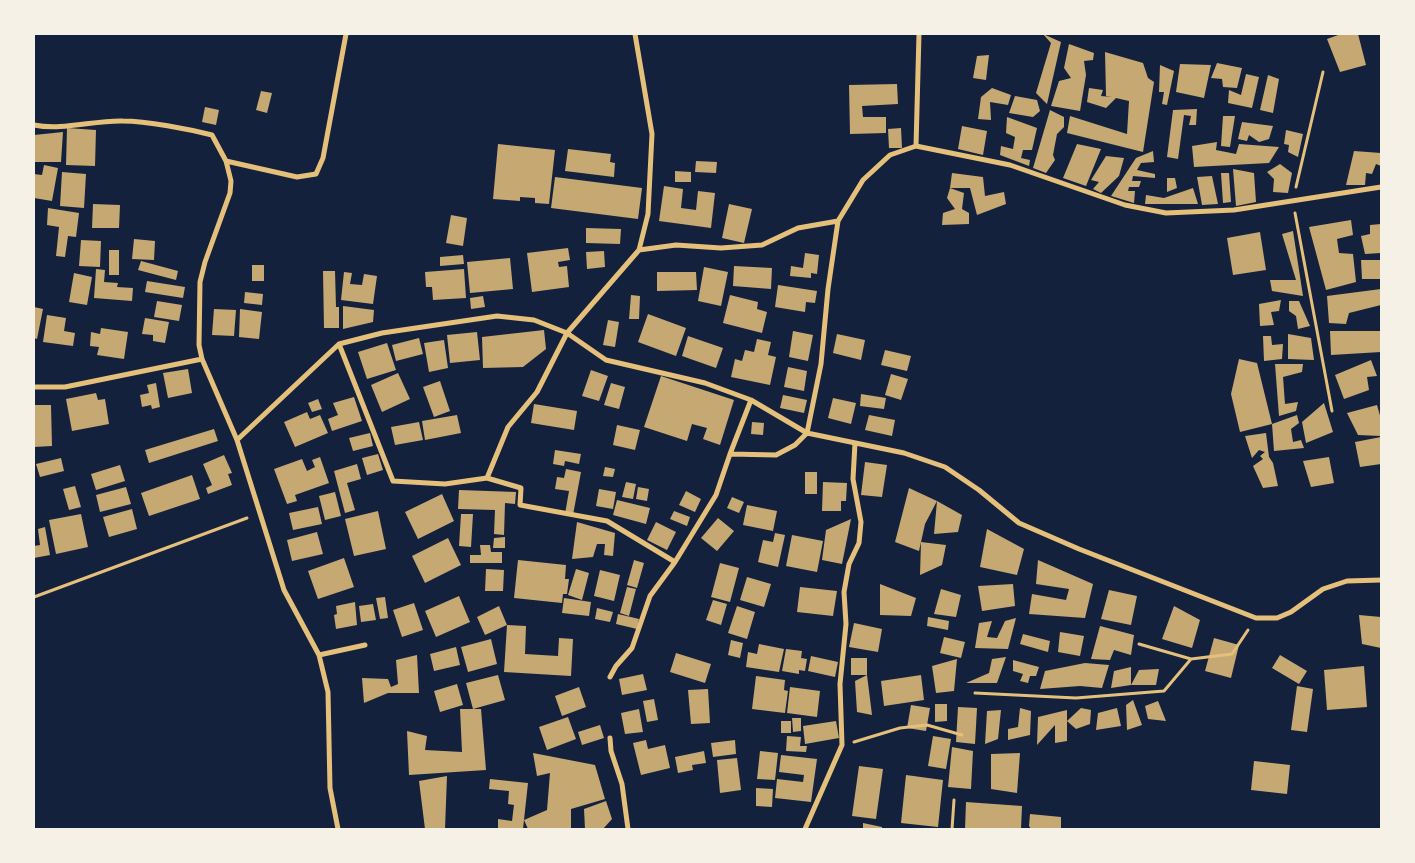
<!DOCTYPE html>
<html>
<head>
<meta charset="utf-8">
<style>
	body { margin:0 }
	#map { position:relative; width:1415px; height:863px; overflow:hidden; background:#14213d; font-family:"Noto Serif",serif }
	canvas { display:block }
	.frame { position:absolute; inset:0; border:35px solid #f6f1e7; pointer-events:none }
</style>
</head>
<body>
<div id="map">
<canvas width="1415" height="863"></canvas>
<div class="frame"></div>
</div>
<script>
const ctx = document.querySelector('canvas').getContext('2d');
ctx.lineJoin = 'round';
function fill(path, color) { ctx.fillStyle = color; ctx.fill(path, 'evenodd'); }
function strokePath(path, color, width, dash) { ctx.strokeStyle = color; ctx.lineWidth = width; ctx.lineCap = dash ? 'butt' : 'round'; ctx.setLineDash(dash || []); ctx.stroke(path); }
const building = new Path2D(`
	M 1043,34 L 1061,42 L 1047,104 L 1036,93 L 1051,43 Z
	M 1341,34 L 1358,34 L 1366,65 L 1340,72 L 1327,39 Z
	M 1069,44 L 1094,53 L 1093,60 L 1084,61 L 1086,75 L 1080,111 L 1051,106 L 1059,81 L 1071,78 L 1064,68 Z
	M 1105,52 L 1143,63 L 1148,78 L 1154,82 L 1143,152 L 1067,133 L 1070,116 L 1127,134 L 1129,101 L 1116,98 L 1106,108 L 1087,102 L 1089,88 L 1103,90 L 1101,96 L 1112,97 L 1106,96 Z
	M 989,55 L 986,80 L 973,78 L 977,56 Z
	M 1217,63 L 1242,68 L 1237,88 L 1223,87 L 1222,79 L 1211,78 Z
	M 1180,64 L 1211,65 L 1204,98 L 1176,92 Z
	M 1160,65 L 1174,71 L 1167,105 L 1162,104 L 1164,92 L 1159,92 Z
	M 1246,74 L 1259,77 L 1252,108 L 1228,103 L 1229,90 L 1241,95 Z
	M 1268,75 L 1279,79 L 1273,113 L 1260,110 Z
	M 897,84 L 898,104 L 862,106 L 863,117 L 886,117 L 886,133 L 850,134 L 849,85 Z
	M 992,88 L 1011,95 L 1008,105 L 990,102 L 991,120 L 978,119 L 981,97 Z
	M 261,91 L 272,93 L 267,113 L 256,110 Z
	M 1015,96 L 1037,100 L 1040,111 L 1033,117 L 1009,113 Z
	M 205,107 L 219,110 L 216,125 L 202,122 Z
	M 1197,109 L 1196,125 L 1189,125 L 1191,116 L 1184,115 L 1178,159 L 1167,157 L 1173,110 Z
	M 1050,110 L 1064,117 L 1064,127 L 1057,134 L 1053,155 L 1055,160 L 1046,173 L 1033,168 Z
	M 1223,116 L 1235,116 L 1230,147 L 1221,146 Z
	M 1007,117 L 1037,128 L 1032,150 L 1023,150 L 1021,158 L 1030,160 L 1029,166 L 1000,155 L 1001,146 L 1013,149 L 1015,137 L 1006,133 Z
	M 1242,122 L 1273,126 L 1269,139 L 1259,142 L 1249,135 L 1247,141 L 1238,139 Z
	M 962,126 L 987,131 L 983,155 L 958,149 Z
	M 67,128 L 96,130 L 95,166 L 66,165 Z
	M 901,128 L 902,148 L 889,148 L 888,129 Z
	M 1286,130 L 1303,134 L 1298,157 L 1288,152 L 1289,145 L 1284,144 Z
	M 63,132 L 61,162 L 34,162 L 34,135 Z
	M 1217,142 L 1216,150 L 1236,154 L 1239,144 L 1279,147 L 1269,163 L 1194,167 L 1192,146 Z
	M 498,144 L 555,150 L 549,204 L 535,203 L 535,198 L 520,197 L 520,201 L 493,199 Z
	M 1077,144 L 1101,149 L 1086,186 L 1063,178 Z
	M 568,149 L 611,154 L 610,162 L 615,163 L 614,177 L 565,171 Z
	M 1153,151 L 1154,162 L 1141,163 L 1137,170 L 1155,174 L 1155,178 L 1133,176 L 1132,181 L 1141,181 L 1139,187 L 1129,187 L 1128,191 L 1135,191 L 1134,203 L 1111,196 L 1136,158 Z
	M 1354,151 L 1381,153 L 1381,166 L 1376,164 L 1372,174 L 1366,173 L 1365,185 L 1346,185 Z
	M 1106,156 L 1124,158 L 1119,176 L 1101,193 L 1093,189 L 1099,182 L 1091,180 Z
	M 696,161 L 717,162 L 716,173 L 695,172 Z
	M 1280,164 L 1292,173 L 1288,193 L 1273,192 L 1274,179 L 1267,172 Z
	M 44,165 L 58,168 L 52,201 L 34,198 L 34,174 L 42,175 Z
	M 1233,169 L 1254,173 L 1256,202 L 1236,206 Z
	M 675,171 L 691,172 L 691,182 L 675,182 Z
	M 62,172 L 86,174 L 84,208 L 60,206 Z
	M 952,173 L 983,177 L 985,196 L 1004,192 L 1006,204 L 977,215 L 970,188 L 950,188 Z
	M 1221,173 L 1229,173 L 1231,202 L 1223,203 Z
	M 1212,176 L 1218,204 L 1202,205 L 1197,177 Z
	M 555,177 L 642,188 L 638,219 L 551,208 Z
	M 1167,178 L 1175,178 L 1177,188 L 1167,192 Z
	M 664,186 L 683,189 L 681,208 L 696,210 L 698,191 L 715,193 L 711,228 L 659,221 Z
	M 950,188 L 964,193 L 962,209 L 969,213 L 969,224 L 942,225 L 943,213 L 955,209 L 947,198 Z
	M 1193,188 L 1198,204 L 1145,204 L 1146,195 L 1164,198 Z
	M 93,204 L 120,205 L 119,228 L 92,228 Z
	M 729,204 L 752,209 L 744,243 L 722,238 Z
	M 48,208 L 79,213 L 76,237 L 68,236 L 65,257 L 56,256 L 59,227 L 47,225 Z
	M 451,215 L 467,218 L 463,246 L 446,243 Z
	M 1351,220 L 1353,235 L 1337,239 L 1339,253 L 1353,254 L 1356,282 L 1326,290 L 1309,227 Z
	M 1381,224 L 1381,253 L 1365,254 L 1361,236 L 1370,234 L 1370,225 Z
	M 586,228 L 621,229 L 620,244 L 586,243 Z
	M 1293,231 L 1303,296 L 1272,291 L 1270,280 L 1296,280 L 1282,234 Z
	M 1260,232 L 1266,270 L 1233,275 L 1227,238 Z
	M 134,239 L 155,241 L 154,260 L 132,259 Z
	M 81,240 L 101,241 L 100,267 L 79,266 Z
	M 568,248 L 570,260 L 558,262 L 559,267 L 567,266 L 569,287 L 532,292 L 527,253 Z
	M 109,250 L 119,250 L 119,275 L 109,275 Z
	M 604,251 L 605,267 L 587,269 L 586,252 Z
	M 805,253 L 819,255 L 817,274 L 811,273 L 811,278 L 790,276 L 791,266 L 803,268 Z
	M 463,255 L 464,264 L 440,266 L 440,257 Z
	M 510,258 L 513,289 L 470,293 L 467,262 Z
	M 1361,260 L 1381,260 L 1381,279 L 1362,279 Z
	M 141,261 L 178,271 L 176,280 L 138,270 Z
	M 252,265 L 264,265 L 264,281 L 252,281 Z
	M 734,266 L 772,268 L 771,289 L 733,286 Z
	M 704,267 L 728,272 L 721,306 L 698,301 Z
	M 96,269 L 105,270 L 104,282 L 118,283 L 117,287 L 133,288 L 132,301 L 94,298 Z
	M 464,269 L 466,298 L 433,300 L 432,287 L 426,287 L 425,272 Z
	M 323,271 L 335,271 L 336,307 L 339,307 L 339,328 L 324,328 Z
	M 344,272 L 352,273 L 350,284 L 362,285 L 364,274 L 377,276 L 373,304 L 341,300 Z
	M 657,272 L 696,272 L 697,290 L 657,291 Z
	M 74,273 L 92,277 L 87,305 L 69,302 Z
	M 147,281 L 185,287 L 183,298 L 145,292 Z
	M 778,285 L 817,291 L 815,303 L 806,302 L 805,312 L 775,307 Z
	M 1381,289 L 1381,305 L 1349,313 L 1346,324 L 1329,323 L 1327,296 Z
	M 245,292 L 263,294 L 262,305 L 244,303 Z
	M 631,295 L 640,296 L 639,319 L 629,319 Z
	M 730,295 L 758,302 L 757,309 L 767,312 L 762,333 L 723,323 Z
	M 483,296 L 485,307 L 471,309 L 470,298 Z
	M 1281,300 L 1279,311 L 1271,312 L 1274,325 L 1260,326 L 1259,304 Z
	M 157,301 L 182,305 L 179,321 L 154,317 Z
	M 1289,301 L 1299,301 L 1310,326 L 1298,329 L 1296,316 L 1289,311 Z
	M 343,306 L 374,310 L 373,322 L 343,329 Z
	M 34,307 L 43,309 L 37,339 L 34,338 Z
	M 214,309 L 236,310 L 234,336 L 212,335 Z
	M 240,309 L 262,312 L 259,339 L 239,337 Z
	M 648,314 L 686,328 L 676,356 L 638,342 Z
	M 47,315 L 66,318 L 64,331 L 75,333 L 73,346 L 43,342 Z
	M 145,318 L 169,322 L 165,343 L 153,341 L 153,335 L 142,334 Z
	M 608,320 L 619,322 L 615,347 L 603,345 Z
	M 101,328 L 128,332 L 124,359 L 97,355 L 99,347 L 90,346 L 91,332 L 100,334 Z
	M 544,330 L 546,349 L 523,367 L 483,368 L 482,337 Z
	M 793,331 L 813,335 L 808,361 L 789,357 Z
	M 1330,331 L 1381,331 L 1381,352 L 1331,355 Z
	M 477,332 L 480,360 L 450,363 L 447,335 Z
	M 837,334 L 865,340 L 861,360 L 833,353 Z
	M 1288,334 L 1311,338 L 1314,360 L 1288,359 Z
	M 688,336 L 723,348 L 716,368 L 682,356 Z
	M 1263,336 L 1271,336 L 1272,345 L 1283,344 L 1282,359 L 1264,361 Z
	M 419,338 L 423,354 L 396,361 L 392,345 Z
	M 757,339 L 771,342 L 768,355 L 776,357 L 770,385 L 731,377 L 735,359 L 742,361 L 745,350 L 754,352 Z
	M 444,340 L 448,368 L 429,372 L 424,343 Z
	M 387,343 L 396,370 L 367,379 L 358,352 Z
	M 885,350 L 911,356 L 907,371 L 881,365 Z
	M 1239,359 L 1257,363 L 1272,424 L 1240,432 L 1231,394 Z
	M 1371,360 L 1377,376 L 1367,377 L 1369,390 L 1344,399 L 1335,375 Z
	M 1275,364 L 1303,364 L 1302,372 L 1283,377 L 1285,404 L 1298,402 L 1296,411 L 1279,416 Z
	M 788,367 L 807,371 L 804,391 L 784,387 Z
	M 188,369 L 192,393 L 168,398 L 163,373 Z
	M 591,370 L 608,376 L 599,401 L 582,396 Z
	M 398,373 L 410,399 L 382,412 L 371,385 Z
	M 891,374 L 908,379 L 901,400 L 885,395 Z
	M 661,376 L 734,400 L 720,445 L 703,439 L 707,428 L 692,424 L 687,441 L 644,427 Z
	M 440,381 L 450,411 L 434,417 L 423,387 Z
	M 156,383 L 160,407 L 152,409 L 151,405 L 142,407 L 140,395 L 149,393 L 147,385 Z
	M 611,383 L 625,387 L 619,409 L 604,405 Z
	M 96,393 L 98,400 L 105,399 L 109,424 L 72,431 L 66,399 Z
	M 861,394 L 886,398 L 884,409 L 860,406 Z
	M 783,395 L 807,400 L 804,413 L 780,408 Z
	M 354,397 L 362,421 L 332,431 L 328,419 L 338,415 L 333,403 Z
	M 833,398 L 856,403 L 851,424 L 828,418 Z
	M 318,399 L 322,409 L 312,412 L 308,403 Z
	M 1324,403 L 1333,432 L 1306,443 L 1302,422 Z
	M 534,404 L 577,411 L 574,430 L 531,423 Z
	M 34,405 L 51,405 L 52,446 L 34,447 Z
	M 1377,405 L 1381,419 L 1381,436 L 1358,435 L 1347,413 Z
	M 307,412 L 310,419 L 320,415 L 328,433 L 295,447 L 284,422 Z
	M 457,415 L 461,433 L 425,440 L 422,421 Z
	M 869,415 L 895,420 L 892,436 L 865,430 Z
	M 1297,415 L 1299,423 L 1291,429 L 1293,442 L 1301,440 L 1304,448 L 1274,451 L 1272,424 Z
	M 419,422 L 423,440 L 395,445 L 391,427 Z
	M 752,422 L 764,423 L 763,435 L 751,434 Z
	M 617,425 L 640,430 L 635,450 L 613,445 Z
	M 214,429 L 218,441 L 149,463 L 145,450 Z
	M 370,433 L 373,446 L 353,451 L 349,438 Z
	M 1266,433 L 1269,457 L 1273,463 L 1278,486 L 1263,488 L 1253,466 L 1263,459 L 1260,456 L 1265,452 L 1259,450 L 1252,458 L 1245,436 Z
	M 1381,437 L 1381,464 L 1360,467 L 1355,442 Z
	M 555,450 L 581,454 L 579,464 L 565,461 L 564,466 L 553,464 Z
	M 378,454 L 383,470 L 367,475 L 362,458 Z
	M 224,455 L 232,473 L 228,474 L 232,485 L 208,494 L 206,488 L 212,485 L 203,464 Z
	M 320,457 L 329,483 L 295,495 L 297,501 L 287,504 L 274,469 L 302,459 L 307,471 L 315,467 L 312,460 Z
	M 1329,457 L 1334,483 L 1311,487 L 1303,461 Z
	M 61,458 L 64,471 L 40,477 L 36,464 Z
	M 865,462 L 887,465 L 882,497 L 861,495 Z
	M 357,464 L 361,479 L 347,483 L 355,510 L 345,513 L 334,471 Z
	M 120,465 L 125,481 L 96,490 L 91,474 Z
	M 605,467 L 615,469 L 613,477 L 603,476 Z
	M 566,469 L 581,472 L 573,515 L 565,514 L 569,491 L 555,489 L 557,477 L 564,478 Z
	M 805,472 L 817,472 L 817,494 L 805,494 Z
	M 192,475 L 200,499 L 149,516 L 141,493 Z
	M 626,482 L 636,484 L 633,499 L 622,497 Z
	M 823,482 L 847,483 L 846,501 L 841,501 L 841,511 L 822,511 Z
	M 75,486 L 81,507 L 69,510 L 63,489 Z
	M 126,487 L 131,504 L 100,512 L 96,495 Z
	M 638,487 L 649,489 L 647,501 L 636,499 Z
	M 909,488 L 937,501 L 962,515 L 958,532 L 934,534 L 937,501 L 925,524 L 921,542 L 946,545 L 942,565 L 920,575 L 921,542 L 919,551 L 895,542 Z
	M 599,489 L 616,492 L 613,509 L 596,506 Z
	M 459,490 L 516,492 L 515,504 L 505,503 L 504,535 L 494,534 L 495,510 L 458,509 Z
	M 686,491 L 701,499 L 695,512 L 679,505 Z
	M 335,492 L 341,516 L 325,520 L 319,496 Z
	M 442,494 L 454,521 L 418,539 L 405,512 Z
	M 732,497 L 744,502 L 739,513 L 727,508 Z
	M 617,500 L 650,508 L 646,524 L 613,515 Z
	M 747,505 L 777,511 L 773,531 L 743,525 Z
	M 318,507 L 322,524 L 293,530 L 289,513 Z
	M 132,509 L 137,529 L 109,537 L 103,517 Z
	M 378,511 L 386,549 L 354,556 L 345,519 Z
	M 674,511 L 690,517 L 687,526 L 670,519 Z
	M 81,514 L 88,547 L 56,554 L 49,520 Z
	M 461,514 L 473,514 L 471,547 L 459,546 Z
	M 718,518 L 734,531 L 717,551 L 701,538 Z
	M 851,519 L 842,564 L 822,560 L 826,530 Z
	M 577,522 L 615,533 L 613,556 L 604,555 L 605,544 L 597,544 L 593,557 L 572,559 Z
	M 656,522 L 676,532 L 667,550 L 647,540 Z
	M 45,527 L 50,555 L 34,558 L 34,546 L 40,545 L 38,529 Z
	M 987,529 L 1024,549 L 1017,575 L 980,567 Z
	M 317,532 L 323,554 L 292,561 L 287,540 Z
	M 775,533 L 785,535 L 778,567 L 758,562 L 763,540 L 773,542 Z
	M 792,535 L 823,541 L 817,572 L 786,566 Z
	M 505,537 L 505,548 L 493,548 L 494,538 Z
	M 448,538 L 461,565 L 425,583 L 412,556 Z
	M 480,545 L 490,545 L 491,552 L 502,552 L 502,563 L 470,563 L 470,555 L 481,555 Z
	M 344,558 L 354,587 L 318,599 L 308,571 Z
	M 518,560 L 566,565 L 565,579 L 569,579 L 567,594 L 563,594 L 562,603 L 514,598 Z
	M 634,560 L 644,563 L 637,588 L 627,585 Z
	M 1038,560 L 1093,584 L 1085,618 L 1029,614 L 1032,594 L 1066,600 L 1069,589 L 1036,584 Z
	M 720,563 L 739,568 L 730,602 L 711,597 Z
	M 486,569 L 504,570 L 503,591 L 485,591 Z
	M 576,569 L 589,573 L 582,600 L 568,595 Z
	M 600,570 L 620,575 L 614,601 L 594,596 Z
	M 747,577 L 771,584 L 764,607 L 740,600 Z
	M 880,584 L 916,598 L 911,616 L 880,615 Z
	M 1013,584 L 1015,606 L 982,611 L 978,586 Z
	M 627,587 L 636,589 L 629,616 L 620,613 Z
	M 800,587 L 837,591 L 833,616 L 797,612 Z
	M 941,589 L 961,595 L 956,617 L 934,614 Z
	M 1109,590 L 1137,596 L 1131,625 L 1101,619 Z
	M 459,596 L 470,622 L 436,637 L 425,611 Z
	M 385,597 L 388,618 L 380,619 L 376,598 Z
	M 564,598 L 591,602 L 589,616 L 562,613 Z
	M 713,600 L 727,604 L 721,625 L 706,620 Z
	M 355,602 L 357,625 L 336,629 L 334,615 L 337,614 L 336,606 Z
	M 414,603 L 423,630 L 402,637 L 393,610 Z
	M 373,604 L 376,620 L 361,622 L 359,606 Z
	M 499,606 L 507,625 L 485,635 L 477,617 Z
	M 737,606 L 755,612 L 747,639 L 728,633 Z
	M 1174,606 L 1200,620 L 1192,648 L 1162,639 Z
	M 597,608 L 613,612 L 610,622 L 595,619 Z
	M 618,614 L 639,619 L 637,629 L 616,624 Z
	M 1359,615 L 1381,617 L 1381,648 L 1362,644 Z
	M 928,617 L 949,621 L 948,630 L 927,626 Z
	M 1016,618 L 1008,649 L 975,648 L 979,623 L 992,621 L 987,637 L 997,638 L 1005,621 Z
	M 854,623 L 882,629 L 878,652 L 849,647 Z
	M 507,625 L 526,626 L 525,654 L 558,656 L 559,638 L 573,639 L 571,676 L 504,672 Z
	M 1100,626 L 1134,635 L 1131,655 L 1114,650 L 1110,660 L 1091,659 Z
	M 1060,632 L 1084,636 L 1080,656 L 1058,652 Z
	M 1023,634 L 1050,641 L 1048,652 L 1020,644 Z
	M 944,637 L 965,642 L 961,658 L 940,653 Z
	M 1214,638 L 1239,645 L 1231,678 L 1205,671 Z
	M 491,639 L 497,664 L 468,672 L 461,647 Z
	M 731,640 L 743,643 L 740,658 L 728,655 Z
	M 759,644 L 784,649 L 779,672 L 746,667 L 748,652 L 757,654 Z
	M 456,647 L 460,665 L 434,671 L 430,654 Z
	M 786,649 L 802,651 L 801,658 L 807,659 L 805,671 L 799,670 L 799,674 L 782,671 Z
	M 676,653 L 711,664 L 705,683 L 670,672 Z
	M 417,655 L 419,693 L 388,693 L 364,703 L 362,678 L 388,679 L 391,687 L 398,684 L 396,660 Z
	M 1280,655 L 1307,671 L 1299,684 L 1272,668 Z
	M 811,656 L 838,662 L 835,677 L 808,671 Z
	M 1006,657 L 997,683 L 966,683 L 989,673 L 992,659 Z
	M 851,658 L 867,658 L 867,675 L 872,715 L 857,712 L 855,681 L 867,675 L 851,675 Z
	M 957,659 L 954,691 L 936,693 L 932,666 Z
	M 1013,660 L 1039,667 L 1036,676 L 1030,676 L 1028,683 L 1020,681 L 1023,674 L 1013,671 Z
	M 1085,663 L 1109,665 L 1102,688 L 1080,686 L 1040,689 L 1045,671 Z
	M 1364,666 L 1367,707 L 1327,710 L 1324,670 Z
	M 1131,667 L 1131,685 L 1139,670 L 1159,669 L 1156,685 L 1131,685 L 1111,688 L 1114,671 Z
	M 643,674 L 647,690 L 622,695 L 619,679 Z
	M 498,675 L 505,700 L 473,709 L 466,683 Z
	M 921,675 L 924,700 L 884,706 L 881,681 Z
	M 756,676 L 785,680 L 784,690 L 788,691 L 785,713 L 752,709 Z
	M 457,684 L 463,705 L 440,712 L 434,691 Z
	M 1297,686 L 1313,689 L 1307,732 L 1291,730 Z
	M 579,687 L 586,707 L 562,716 L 555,696 Z
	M 790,687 L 820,691 L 817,717 L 787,713 Z
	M 708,689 L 710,723 L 691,724 L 688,690 Z
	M 654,699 L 658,720 L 647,722 L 643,701 Z
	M 1133,700 L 1142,725 L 1127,730 L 1126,705 Z
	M 1158,701 L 1166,721 L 1148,719 L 1145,706 Z
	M 935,704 L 947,704 L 947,721 L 935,722 Z
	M 911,705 L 930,708 L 926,731 L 907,728 Z
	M 958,707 L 977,708 L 975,744 L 956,742 Z
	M 1020,708 L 1031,711 L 1030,735 L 1008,740 L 1008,729 L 1018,727 Z
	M 1081,708 L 1091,710 L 1090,724 L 1076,729 L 1067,721 Z
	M 1117,708 L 1121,726 L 1096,730 L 1098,713 Z
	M 460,709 L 481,709 L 486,770 L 409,775 L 407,731 L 427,736 L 425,750 L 462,752 Z
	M 639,709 L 643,732 L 625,734 L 621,713 Z
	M 1001,710 L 998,739 L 985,744 L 987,711 Z
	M 1067,710 L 1067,741 L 1055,743 L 1055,725 L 1037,745 L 1038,717 Z
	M 568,717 L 576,739 L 547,750 L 539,727 Z
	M 792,718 L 801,718 L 801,731 L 793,732 Z
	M 781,721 L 791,721 L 791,733 L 781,733 Z
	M 836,721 L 839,738 L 805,744 L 803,726 Z
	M 600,725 L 604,738 L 582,745 L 578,732 Z
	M 787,736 L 801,737 L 800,746 L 807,746 L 806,752 L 786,751 Z
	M 933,736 L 951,739 L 946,769 L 928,766 Z
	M 646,740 L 648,749 L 665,745 L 670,768 L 641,775 L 633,743 Z
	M 735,740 L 736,754 L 713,757 L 711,743 Z
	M 952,747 L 973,751 L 971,789 L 948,787 Z
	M 704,751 L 706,763 L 692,765 L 693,770 L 678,773 L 675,757 Z
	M 760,751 L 778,753 L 775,780 L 757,779 Z
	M 533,753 L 595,765 L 605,799 L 571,809 L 571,829 L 528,829 L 524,820 L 547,810 L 550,773 L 537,776 Z
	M 1020,753 L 1017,793 L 991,789 L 991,754 Z
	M 781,755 L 817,759 L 811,802 L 775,798 L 777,779 L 803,782 L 804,775 L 779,772 Z
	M 737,758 L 741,790 L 720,793 L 717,760 Z
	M 1254,761 L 1290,765 L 1287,794 L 1251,790 Z
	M 859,766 L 883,769 L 876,819 L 852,816 Z
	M 906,775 L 943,780 L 938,827 L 901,823 Z
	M 447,776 L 445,829 L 425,829 L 419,781 Z
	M 490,779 L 528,783 L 523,829 L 498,828 L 498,819 L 512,821 L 514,805 L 508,804 L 509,791 L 489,789 Z
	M 756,788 L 773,789 L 772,807 L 756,806 Z
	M 606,801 L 612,819 L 603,829 L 585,829 L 584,809 Z
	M 966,802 L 1022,806 L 1021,829 L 965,829 Z
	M 1030,814 L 1061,817 L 1061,829 L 1031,829 L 1029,826 Z
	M 863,823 L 882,827 L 882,829 L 863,829 Z`);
const path = new Path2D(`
	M 1296,187 L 1323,72
	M 1295,213 L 1332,411
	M 34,597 L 247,518
	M 1139,644 L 1191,659
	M 975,693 L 1076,698 L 1164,691 L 1191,659 L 1232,654 L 1248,630
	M 854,742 L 900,728 L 927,725 L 962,735
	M 952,829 L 954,800`);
const minor = new Path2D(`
	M 635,34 L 652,134 L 648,214 L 639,250
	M 34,125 C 63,131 94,120 123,121 C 147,121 188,129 212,135 L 226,161 L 231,181 L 230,193 L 205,262 L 200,282 L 199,345 L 202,359 L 237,440 L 284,590 L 319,655 L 328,692 L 330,788 L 338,829
	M 916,146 L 919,34
	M 226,161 L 297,177 L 316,174 L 323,158 L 346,34
	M 339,344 L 393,481 L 445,484 L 487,478 L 508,427 L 537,392 L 567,333 L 639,250 L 676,245 L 721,248 L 762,245 L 798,228 L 838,221 L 863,180 L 890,155 L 916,146 L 1010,165 L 1125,205 L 1166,213 L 1234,210 L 1381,187
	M 34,387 L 65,387 L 202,359
	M 751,400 L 730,454 L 776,455 L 795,445 L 807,433 L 821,364 L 828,289 L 838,221
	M 237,440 L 339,344 L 382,333 L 497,316 L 534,320 L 567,333 L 606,360 L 705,383 L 751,400 L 807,433 L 904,453 L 945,467 L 979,490 L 1019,523 L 1079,549 L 1256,618 L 1277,618 L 1291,612 L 1323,589 L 1347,581 L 1381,580
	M 487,478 L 521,488 L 520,505 L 607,521 L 675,562
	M 319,655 L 365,645
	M 610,677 L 616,666 L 632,648 L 650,596 L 675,562 L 716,495 L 730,454
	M 610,738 L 611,751 L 622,784 L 628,829
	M 805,829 L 842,745 L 840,684 L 846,624 L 844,592 L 849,564 L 859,543 L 861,522 L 853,479 L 855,443`);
fill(building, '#c6a872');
strokePath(path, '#e5c07b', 3);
strokePath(minor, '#e5c07b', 5);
</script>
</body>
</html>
